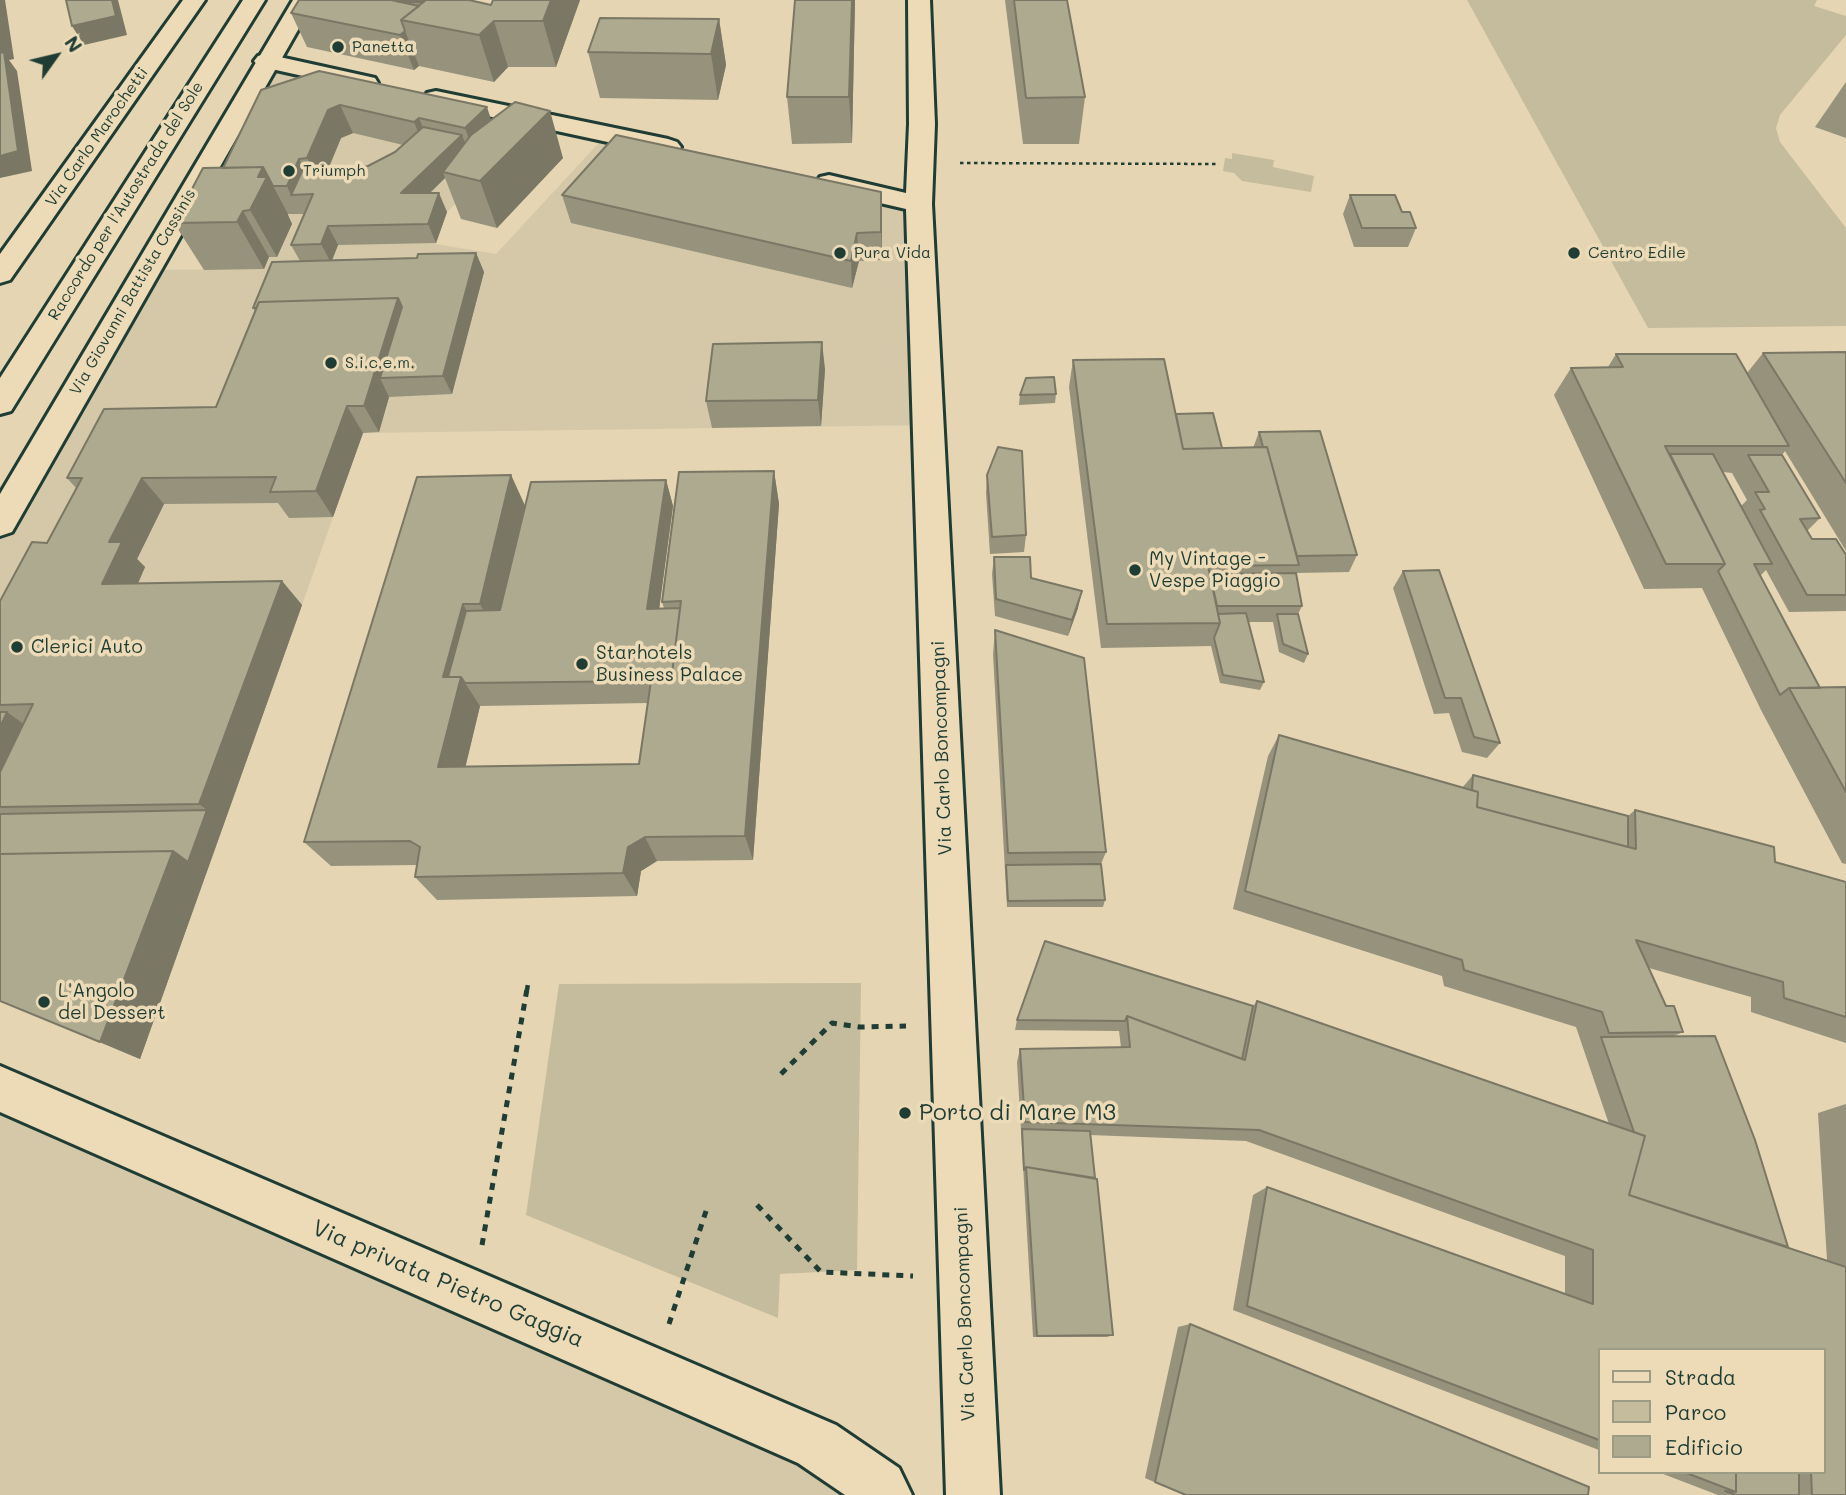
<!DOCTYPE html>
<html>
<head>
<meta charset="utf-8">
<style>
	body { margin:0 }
	#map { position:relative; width:1846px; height:1495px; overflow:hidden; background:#e5d5b3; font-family:Mali,sans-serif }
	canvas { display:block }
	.legend { position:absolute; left:1598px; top:1348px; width:228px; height:126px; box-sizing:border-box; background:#eddbb8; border:2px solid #9b9c83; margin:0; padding:9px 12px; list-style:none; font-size:21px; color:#1f3d34 }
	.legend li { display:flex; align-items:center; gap:14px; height:35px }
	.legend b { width:35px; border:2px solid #9b9c83 }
	.north { position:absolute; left:21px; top:21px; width:70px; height:70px; -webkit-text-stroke:5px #eddbb8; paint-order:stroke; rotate:56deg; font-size:19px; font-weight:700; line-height:28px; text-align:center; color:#1f3d34 }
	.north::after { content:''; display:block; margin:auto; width:24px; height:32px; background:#1f3d34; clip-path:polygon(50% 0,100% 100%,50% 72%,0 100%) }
</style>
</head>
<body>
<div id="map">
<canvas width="1846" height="1495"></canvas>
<ul class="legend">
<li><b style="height:9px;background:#eddbb8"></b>Strada</li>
<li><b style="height:19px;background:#c4bc9d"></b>Parco</li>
<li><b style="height:19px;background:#aeaa90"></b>Edificio</li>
</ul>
<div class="north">N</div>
</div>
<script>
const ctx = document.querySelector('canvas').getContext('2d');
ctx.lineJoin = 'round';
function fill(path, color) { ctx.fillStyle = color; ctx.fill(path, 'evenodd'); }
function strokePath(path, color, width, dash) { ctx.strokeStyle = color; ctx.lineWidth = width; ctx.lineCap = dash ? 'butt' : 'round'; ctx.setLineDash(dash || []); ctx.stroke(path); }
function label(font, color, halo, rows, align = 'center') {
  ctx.font = font + ' Mali,sans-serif'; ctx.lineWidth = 7; ctx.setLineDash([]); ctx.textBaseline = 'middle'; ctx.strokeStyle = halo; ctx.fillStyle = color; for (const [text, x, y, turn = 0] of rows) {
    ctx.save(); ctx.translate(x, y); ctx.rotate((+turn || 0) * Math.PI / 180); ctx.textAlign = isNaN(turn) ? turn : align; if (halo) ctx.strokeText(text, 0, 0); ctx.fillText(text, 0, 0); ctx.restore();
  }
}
const built = new Path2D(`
	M 266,61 L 540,120 L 447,212 L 436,244 L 496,254 L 607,134 L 919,204 L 929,425 L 363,433 L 206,875 L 0,879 L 0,523 L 145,270 L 264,269 L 269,257 L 277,257 L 292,225 L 177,215 Z
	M 0,1089 L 885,1495 L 0,1495 Z`);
const green = new Path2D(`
	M 1467,0 L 1817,0 L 1814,6 L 1846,16 L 1846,35 L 1780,115 L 1776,128 L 1780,142 L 1846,228 L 1846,326 L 1648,328 Z
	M 1232,153 L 1274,160 L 1273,167 L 1314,176 L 1311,192 L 1242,181 L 1234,173 L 1223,171 L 1225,158 L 1232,159 Z
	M 861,983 L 857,1270 L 780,1274 L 778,1318 L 526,1215 L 559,984 Z`);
const pathFar2 = new Path2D(`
	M 960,163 L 1217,164`);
const pathFar1 = new Path2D(`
	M 527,990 L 528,984`);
const path = new Path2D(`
	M 781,1074 L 832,1023 L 860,1027 L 906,1026
	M 757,1205 L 821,1272 L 913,1276
	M 482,1245 L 527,989
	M 669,1324 L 708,1205`);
const minor = new Path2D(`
	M 908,0 L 930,0 L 935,124 L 932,204 L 1000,1495 L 946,1495 L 906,209 L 820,189 L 816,183 L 820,177 L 829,175 L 906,193 L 909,124 Z
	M 266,54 L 375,78 L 378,83 L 375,88 L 366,90 L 258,66 L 254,61 L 258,56 Z
	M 436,91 L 668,139 L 677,142 L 681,147 L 677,152 L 668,155 L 427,103 L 424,98 L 427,93 Z
	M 0,1066 L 836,1425 L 899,1468 L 912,1495 L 845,1495 L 798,1463 L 0,1112 Z`);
const major = new Path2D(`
	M 293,0 L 315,0 L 12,532 L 0,536 L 0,494 Z`);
const highway = new Path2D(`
	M 183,0 L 205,0 L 10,280 L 0,283 L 0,254 Z
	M 243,0 L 265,0 L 11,411 L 0,414 L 0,378 Z`);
const wall = new Path2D(`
	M 299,0 L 469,0 L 491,5 L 580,0 L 556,67 L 508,67 L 494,82 L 419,66 L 414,70 L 307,47 L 291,13 Z
	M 795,0 L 855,0 L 852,143 L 792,144 L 787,97 Z
	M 1005,0 L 1067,0 L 1085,97 L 1079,144 L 1023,144 Z
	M 719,19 L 726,65 L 718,100 L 600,98 L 588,52 Z
	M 1846,82 L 1846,138 L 1815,127 Z
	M 261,90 L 491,120 L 563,158 L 497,228 L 461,219 L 445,178 L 430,193 L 447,212 L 436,243 L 338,245 L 332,260 L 417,258 L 476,253 L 484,272 L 452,394 L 389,397 L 379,432 L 363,433 L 333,517 L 289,518 L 278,503 L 164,504 L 137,559 L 145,567 L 138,584 L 282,581 L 302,605 L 140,1059 L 0,1001 L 0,601 L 47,543 L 76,488 L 67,478 L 216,407 L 255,312 L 253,308 L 300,261 L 291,245 L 305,214 L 288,214 L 288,215 L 292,224 L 277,257 L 269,257 L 264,269 L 204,270 L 174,223 L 223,167 ZM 353,133 L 403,145 L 395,152 L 368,166 L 329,167 L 341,138 Z
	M 881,192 L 882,260 L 859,261 L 852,288 L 571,223 L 562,195 Z
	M 1350,195 L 1402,212 L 1416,228 L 1408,247 L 1354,247 L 1343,214 Z
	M 1846,352 L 1846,551 L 1785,451 L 1782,455 L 1820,518 L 1807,531 L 1812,539 L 1846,555 L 1846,611 L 1789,612 L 1766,570 L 1760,576 L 1820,688 L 1846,687 L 1846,864 L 1842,863 L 1761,710 L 1702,588 L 1644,589 L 1554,395 L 1571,368 L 1608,367 L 1616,354 L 1747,373 L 1763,353 ZM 1723,472 L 1732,473 L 1747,500 L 1741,506 Z
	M 1073,360 L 1176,414 L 1222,448 L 1253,448 L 1259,432 L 1357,555 L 1349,572 L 1296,573 L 1302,606 L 1298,614 L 1308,654 L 1304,663 L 1279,652 L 1273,622 L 1248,622 L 1264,682 L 1260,690 L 1220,683 L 1211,646 L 1101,648 L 1069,387 Z
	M 825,369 L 821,426 L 712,428 L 706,401 Z
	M 1056,394 L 1055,403 L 1019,405 L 1020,395 Z
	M 774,471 L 779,504 L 753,860 L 657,861 L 641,871 L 637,896 L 437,900 L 415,877 L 417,865 L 331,866 L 304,842 L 511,475 L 525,506 L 666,480 L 673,506 L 659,608 L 664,608 L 662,602 ZM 648,703 L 639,764 L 465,767 L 480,706 Z
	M 987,475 L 1026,535 L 1024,552 L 990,554 L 986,493 Z
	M 994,557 L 1031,578 L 1078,608 L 1068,636 L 995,616 L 992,574 Z
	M 1403,571 L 1500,743 L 1487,758 L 1462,752 L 1449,713 L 1434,714 L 1393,588 Z
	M 995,630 L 1106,852 L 1101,864 L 1105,900 L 1103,907 L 1007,907 L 993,654 Z
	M 1279,735 L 1462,788 L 1473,775 L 1628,816 L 1635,810 L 1775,862 L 1846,882 L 1846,1043 L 1751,1012 L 1751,997 L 1649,968 L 1666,1006 L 1683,1032 L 1674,1036 L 1788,1247 L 1827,1260 L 1818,1113 L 1846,1104 L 1846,1495 L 1718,1495 L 1658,1472 L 1823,1472 L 1823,1350 L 1599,1350 L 1599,1450 L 1233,1310 L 1253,1195 L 1267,1187 L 1565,1294 L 1565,1256 L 1246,1141 L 1090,1135 L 1113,1335 L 1107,1337 L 1033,1337 L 1017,1062 L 1020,1049 L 1121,1047 L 1119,1031 L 1015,1030 L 1017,1020 L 1253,1006 L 1257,1001 L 1609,1124 L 1576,1027 L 1444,986 L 1442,976 L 1233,909 L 1268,756 Z
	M 1190,1324 L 1588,1495 L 1184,1495 L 1145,1478 L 1178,1327 Z`);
const shadedWall = new Path2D(`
	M 0,0 L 5,0 L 14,59 L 9,60 L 17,71 L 32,171 L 0,178 Z
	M 112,0 L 118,0 L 127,35 L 84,45 L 72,26 Z
	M 551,0 L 580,0 L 556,67 L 543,21 Z
	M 852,0 L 855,0 L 852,143 L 849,97 Z
	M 719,19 L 726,65 L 718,100 L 711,54 Z
	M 494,21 L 508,67 L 494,82 L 479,35 Z
	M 405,31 L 419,66 L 414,70 L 400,35 Z
	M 340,105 L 353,133 L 341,138 L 321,186 L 307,158 L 328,110 Z
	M 487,107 L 496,135 L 475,156 L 465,128 Z
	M 550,111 L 563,158 L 497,228 L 480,181 Z
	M 419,118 L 430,146 L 425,150 L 414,122 Z
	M 462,135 L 469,154 L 443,172 L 445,178 L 410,212 L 401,193 Z
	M 299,159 L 313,186 L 291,195 L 287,186 Z
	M 263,167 L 288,214 L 288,215 L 292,224 L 277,257 L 250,210 L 258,177 Z
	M 881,192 L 882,220 L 882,260 L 881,232 Z
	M 439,193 L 447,212 L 436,243 L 428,224 Z
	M 243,211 L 269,257 L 264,269 L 237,222 Z
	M 328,226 L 338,245 L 331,263 L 321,244 Z
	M 857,233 L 859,261 L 852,288 L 851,261 Z
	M 476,253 L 484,272 L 452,394 L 443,376 Z
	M 398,298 L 411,325 L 380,378 L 389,397 L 379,432 L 364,406 Z
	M 822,342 L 825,369 L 821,426 L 818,400 Z
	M 347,406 L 363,433 L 333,517 L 316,491 Z
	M 774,471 L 779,504 L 753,860 L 745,836 Z
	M 511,475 L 526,508 L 497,635 L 480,604 Z
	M 142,478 L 164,504 L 137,559 L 145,567 L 126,609 L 102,584 L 109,542 Z
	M 666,480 L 673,506 L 656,633 L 647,609 Z
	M 282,581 L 302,605 L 140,1059 L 100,1042 L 173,851 L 207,810 L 199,804 Z
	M 1082,591 L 1078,608 L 1068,636 L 1072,620 Z
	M 463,604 L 480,635 L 465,683 L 480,706 L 459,794 L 438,767 L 443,677 Z
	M 7,712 L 28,727 L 0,785 L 0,727 Z
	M 645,837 L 657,861 L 641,871 L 637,896 L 623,873 L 628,847 Z`);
const building = new Path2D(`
	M 66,0 L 112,0 L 116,16 L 72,26 Z
	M 299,0 L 391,0 L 419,6 L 401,20 L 405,31 L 400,35 L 291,13 Z
	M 391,0 L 426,0 L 423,2 L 400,2 Z
	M 426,0 L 469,0 L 491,5 L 493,0 L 551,0 L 543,21 L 494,21 L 479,35 L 401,20 Z
	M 795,0 L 852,0 L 849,97 L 787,97 Z
	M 1014,0 L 1067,0 L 1085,97 L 1026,98 Z
	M 600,18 L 719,19 L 711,54 L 588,52 Z
	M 4,52 L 18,151 L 0,156 L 0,53 Z
	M 319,71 L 487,107 L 465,128 L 419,118 L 414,122 L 340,105 L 328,110 L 307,158 L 299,159 L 287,186 L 273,186 L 263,167 L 223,168 L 261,90 Z
	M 515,102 L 550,111 L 480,181 L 443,172 L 471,135 Z
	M 423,127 L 462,135 L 401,193 L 439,193 L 428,224 L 328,226 L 321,244 L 291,245 L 313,194 L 291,195 L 304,167 L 368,166 L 395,152 Z
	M 616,135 L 881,192 L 881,232 L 857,233 L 851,261 L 562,195 Z
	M 263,167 L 258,177 L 267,177 L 250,210 L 243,211 L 237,222 L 174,223 L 203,168 Z
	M 1350,195 L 1395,195 L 1402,212 L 1410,212 L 1416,228 L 1362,228 Z
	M 476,253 L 443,376 L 380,378 L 402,307 L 398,298 L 259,302 L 256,308 L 253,308 L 272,262 L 417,258 L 418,254 Z
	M 398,298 L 364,406 L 347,406 L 316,491 L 270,492 L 276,477 L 142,478 L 109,542 L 122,542 L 102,584 L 282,581 L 199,804 L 0,807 L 0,772 L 33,704 L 0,705 L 0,601 L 32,542 L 47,543 L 82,478 L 67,478 L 104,409 L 216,407 L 259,302 Z
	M 822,342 L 818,400 L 706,401 L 713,344 Z
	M 1846,352 L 1846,483 L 1763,353 Z
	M 1616,354 L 1736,354 L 1789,446 L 1665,446 L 1725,564 L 1666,564 L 1571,368 L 1623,367 Z
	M 1164,359 L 1183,449 L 1267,447 L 1299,565 L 1208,566 L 1220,623 L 1107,624 L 1073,360 Z
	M 1054,377 L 1056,394 L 1020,395 L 1026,378 Z
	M 1213,413 L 1222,448 L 1183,449 L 1176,414 Z
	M 1320,431 L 1357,555 L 1297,556 L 1267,447 L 1263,447 L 1259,432 Z
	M 998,447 L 1022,451 L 1026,535 L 992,537 L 987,475 Z
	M 1670,454 L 1713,454 L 1772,564 L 1754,564 L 1820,688 L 1789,688 L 1780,695 L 1718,571 L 1725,564 Z
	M 1748,455 L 1782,455 L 1820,518 L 1800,519 L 1812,539 L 1836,539 L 1846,555 L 1846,595 L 1807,595 L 1760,510 L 1765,509 L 1755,492 L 1769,492 Z
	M 774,471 L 745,836 L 645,837 L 628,847 L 623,873 L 415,877 L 420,847 L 410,841 L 304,842 L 417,477 L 511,475 L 480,604 L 463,604 L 443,677 L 461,677 L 438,767 L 639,764 L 652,674 L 672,674 L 681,601 L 662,602 L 679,472 Z
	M 666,480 L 647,609 L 680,608 L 672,674 L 652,674 L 651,681 L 465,683 L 461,677 L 448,677 L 466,611 L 500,610 L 531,482 Z
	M 994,557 L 1030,557 L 1031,578 L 1082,591 L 1072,620 L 996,599 Z
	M 1439,570 L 1500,743 L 1474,737 L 1461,698 L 1445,698 L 1403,571 Z
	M 1296,573 L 1302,606 L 1217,606 L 1210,574 Z
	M 1246,613 L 1264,682 L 1223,675 L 1214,638 L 1220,623 L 1218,614 Z
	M 1277,614 L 1298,614 L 1308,654 L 1283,644 Z
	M 995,630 L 1084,658 L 1106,852 L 1008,853 Z
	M 1846,687 L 1846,792 L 1789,688 Z
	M 0,712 L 7,712 L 0,727 Z
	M 1279,735 L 1478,792 L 1477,807 L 1636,849 L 1635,810 L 1774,847 L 1775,862 L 1846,882 L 1846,1017 L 1784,998 L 1783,982 L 1636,940 L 1666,1006 L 1674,1006 L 1683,1032 L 1609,1033 L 1602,1012 L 1464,970 L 1462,960 L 1245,891 Z
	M 1473,775 L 1628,816 L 1628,847 L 1477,807 L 1478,792 L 1472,790 Z
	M 207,810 L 188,862 L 173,851 L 0,854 L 0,814 Z
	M 173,851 L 100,1042 L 0,1001 L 0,854 Z
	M 1101,864 L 1105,900 L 1008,901 L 1006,865 Z
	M 1045,941 L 1253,1006 L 1242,1059 L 1127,1016 L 1125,1021 L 1017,1020 Z
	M 1257,1001 L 1645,1136 L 1629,1195 L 1846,1267 L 1846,1495 L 1812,1495 L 1811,1472 L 1823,1472 L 1823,1350 L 1599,1350 L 1599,1440 L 1247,1306 L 1267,1187 L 1593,1304 L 1593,1250 L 1259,1130 L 1025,1122 L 1020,1049 L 1130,1047 L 1127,1016 L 1245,1060 Z
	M 1715,1036 L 1755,1140 L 1788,1247 L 1629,1195 L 1645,1136 L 1634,1132 L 1601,1037 Z
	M 1022,1129 L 1090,1131 L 1095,1178 L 1026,1167 L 1024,1170 Z
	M 1026,1167 L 1097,1179 L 1113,1335 L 1037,1336 Z
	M 1190,1324 L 1589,1487 L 1588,1495 L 1186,1495 L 1155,1482 Z
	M 1684,1472 L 1736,1472 L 1736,1492 Z
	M 1736,1472 L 1799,1472 L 1799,1495 L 1736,1495 L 1725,1491 L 1736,1492 Z`);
const markers = [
	[338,47,7,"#1f3d34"],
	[289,171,7,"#1f3d34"],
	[840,253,7,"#1f3d34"],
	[1574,253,7,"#1f3d34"],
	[331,363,7,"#1f3d34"],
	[1135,570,7,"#1f3d34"],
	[17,647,7,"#1f3d34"],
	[582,664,7,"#1f3d34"],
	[44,1002,7,"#1f3d34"],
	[905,1113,7,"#1f3d34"]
];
const farPoinames = [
	["Panetta",352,47],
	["Triumph",303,171],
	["Pura Vida",854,253],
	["Centro Edile",1588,253],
	["S.i.c.e.m.",345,363]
];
const farStreetnames = [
	["Via Carlo Marochetti",97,137,-55],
	["Raccordo per l'Autostrada del Sole",126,201,-58],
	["Via Giovanni Battista Cassinis",133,292,-60]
];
const poiNames = [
	["My Vintage -",1149,559],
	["Vespe Piaggio",1149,581],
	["Clerici Auto",31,647],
	["Starhotels",596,653],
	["Business Palace",596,675],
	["L'Angolo",58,991],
	["del Dessert",58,1013]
];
const streetNames = [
	["Via Carlo Boncompagni",942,748,-92],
	["Via Carlo Boncompagni",965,1314,-92]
];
const nearPoinames = [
	["Porto di Mare M3",919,1113]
];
const nearStreetnames = [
	["Via privata Pietro Gaggia",448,1284,23]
];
fill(built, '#d4c8a8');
fill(green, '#c4bc9d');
strokePath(minor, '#1f3d34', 6);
strokePath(major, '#1f3d34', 6);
strokePath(highway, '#1f3d34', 6);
strokePath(pathFar2, '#1f3d34', 2.5, [3.5, 3.5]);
strokePath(pathFar1, '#1f3d34', 4.5, [5, 5]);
strokePath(path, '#1f3d34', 5, [7, 7]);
fill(minor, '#eddbb8');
fill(major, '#eddbb8');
fill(highway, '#eddbb8');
fill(wall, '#96927c');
fill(shadedWall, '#7a7765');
fill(building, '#aeaa90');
strokePath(building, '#7a7765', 2);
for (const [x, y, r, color] of markers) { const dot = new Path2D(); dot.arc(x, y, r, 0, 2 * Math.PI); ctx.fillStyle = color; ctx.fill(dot); strokePath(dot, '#eddbb8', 2.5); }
label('16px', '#1f3d34', '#eddbb8', farPoinames, 'left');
label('16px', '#1f3d34', '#eddbb8', farStreetnames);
label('19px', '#1f3d34', '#eddbb8', poiNames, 'left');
label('19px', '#1f3d34', '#eddbb8', streetNames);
label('23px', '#1f3d34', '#eddbb8', nearPoinames, 'left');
label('23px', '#1f3d34', '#eddbb8', nearStreetnames);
</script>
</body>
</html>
